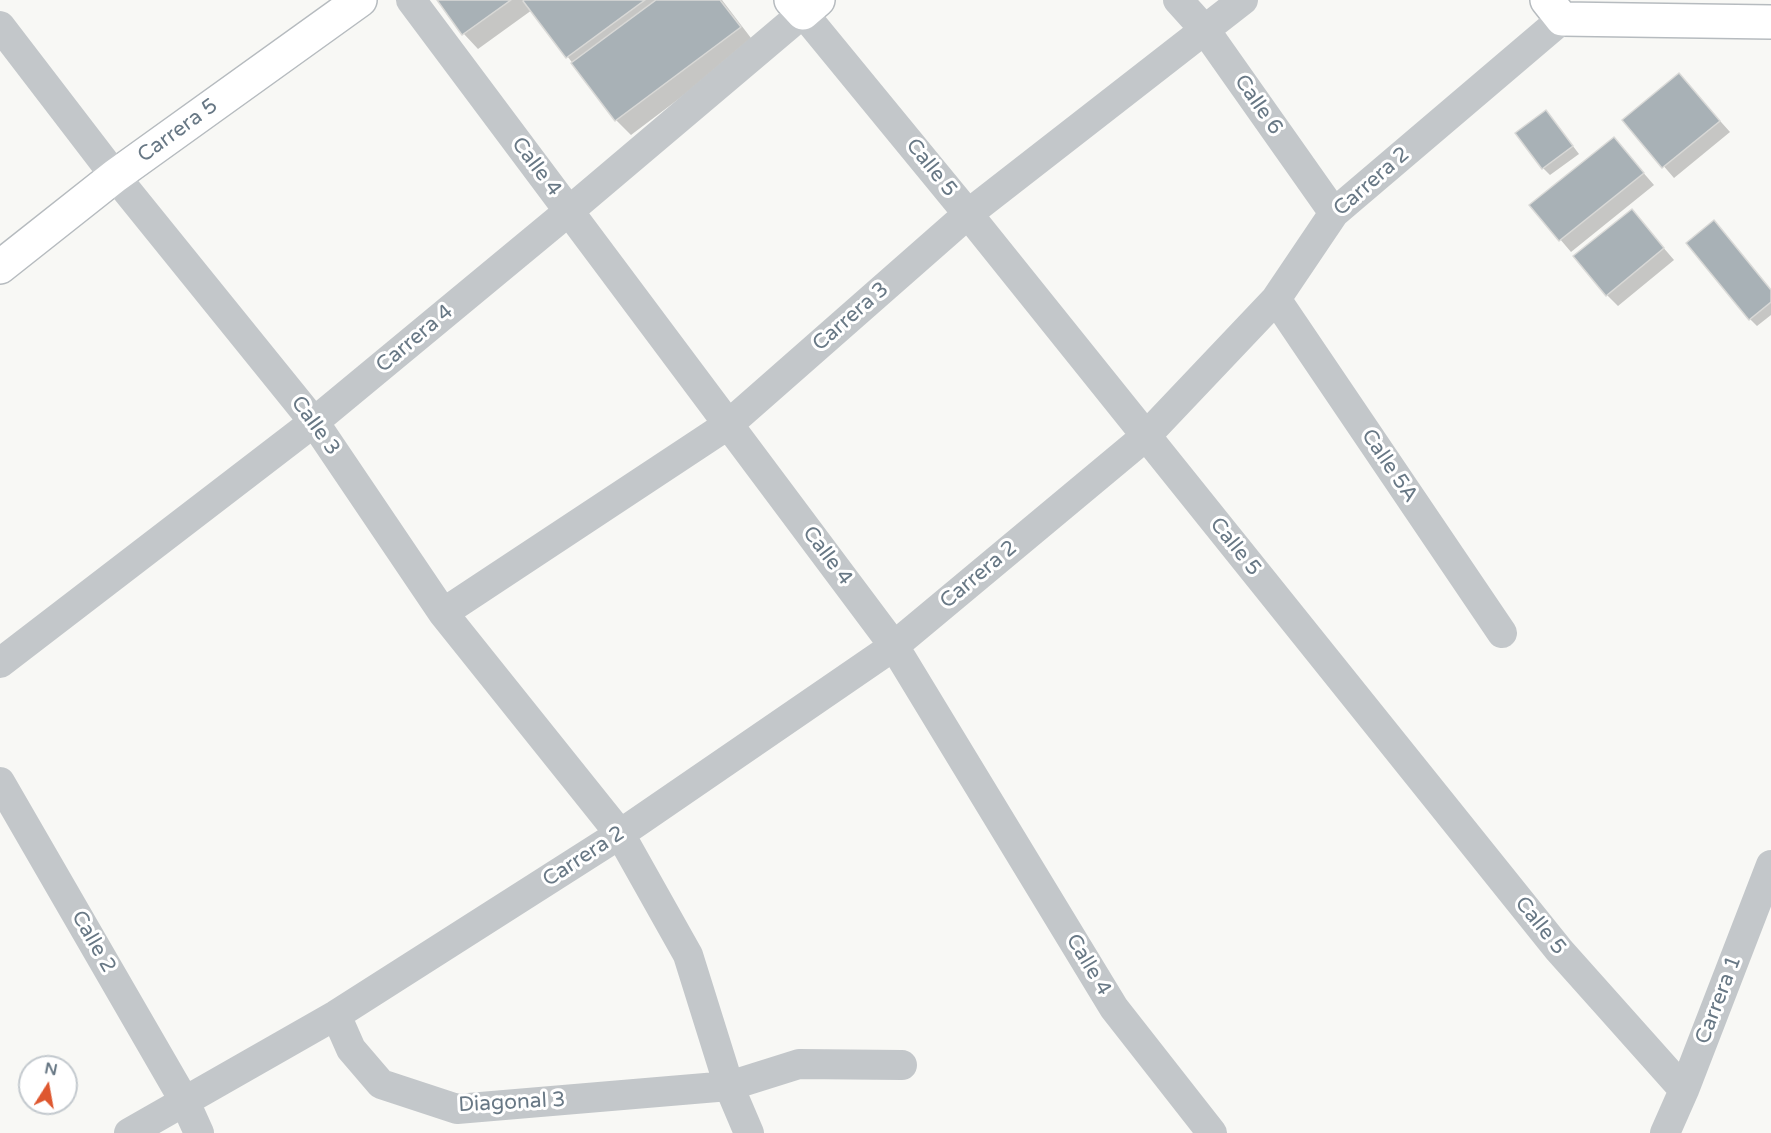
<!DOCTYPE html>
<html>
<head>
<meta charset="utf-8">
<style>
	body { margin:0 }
	#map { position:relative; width:1771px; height:1133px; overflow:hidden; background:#f8f8f5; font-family:"Varela Round",sans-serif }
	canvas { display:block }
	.north { position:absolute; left:18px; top:1055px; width:60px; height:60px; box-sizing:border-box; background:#fff; border:2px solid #c3c9ce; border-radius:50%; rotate:11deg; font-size:16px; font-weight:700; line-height:24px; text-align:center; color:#687885 }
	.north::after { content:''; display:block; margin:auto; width:21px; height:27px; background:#de572f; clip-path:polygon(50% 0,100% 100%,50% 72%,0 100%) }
</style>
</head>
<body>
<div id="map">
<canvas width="1771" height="1133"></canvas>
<div class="north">N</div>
</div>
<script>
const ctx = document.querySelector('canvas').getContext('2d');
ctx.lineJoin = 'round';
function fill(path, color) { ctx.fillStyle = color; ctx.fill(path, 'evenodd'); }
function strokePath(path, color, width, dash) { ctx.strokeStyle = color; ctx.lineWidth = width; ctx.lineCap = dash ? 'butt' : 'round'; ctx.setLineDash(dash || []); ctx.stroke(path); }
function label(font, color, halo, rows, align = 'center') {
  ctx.font = font + ' "Varela Round",sans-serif'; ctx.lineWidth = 6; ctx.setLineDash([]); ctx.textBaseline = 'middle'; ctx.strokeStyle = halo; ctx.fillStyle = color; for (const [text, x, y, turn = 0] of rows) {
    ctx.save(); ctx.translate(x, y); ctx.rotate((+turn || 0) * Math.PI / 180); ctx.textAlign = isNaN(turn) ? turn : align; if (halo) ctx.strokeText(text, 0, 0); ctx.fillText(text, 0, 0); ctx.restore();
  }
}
const shadow = new Path2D(`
	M 438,0 L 722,0 L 754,42 L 631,135 L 616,120 L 532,10 L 478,49 L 464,34 Z
	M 1679,75 L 1730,132 L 1674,178 L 1624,120 Z
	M 1553,120 L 1579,154 L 1550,175 L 1543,168 Z
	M 1614,139 L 1654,185 L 1571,252 L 1531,205 Z
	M 1632,211 L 1674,260 L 1618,306 L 1607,295 Z
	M 1771,291 L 1771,315 L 1757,326 L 1750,319 Z`);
const building = new Path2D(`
	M 437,0 L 511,0 L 462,35 Z
	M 524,0 L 645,0 L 566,58 L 523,1 Z
	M 656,0 L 720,0 L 741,27 L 615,121 L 571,63 Z
	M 1679,73 L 1720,121 L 1662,168 L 1622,120 Z
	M 1546,110 L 1573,146 L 1542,169 L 1515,133 Z
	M 1614,137 L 1644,173 L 1559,241 L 1529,205 Z
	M 1632,209 L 1664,248 L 1606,296 L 1573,256 Z
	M 1714,220 L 1771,290 L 1771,302 L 1749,320 L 1686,243 Z`);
const street = new Path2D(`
	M 411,0 L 894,646 L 1114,1008 L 1212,1133
	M 1178,0 L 1205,30 L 1334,213
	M 0,26 L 115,176 L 314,422 L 443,613 L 620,834 L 688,955 L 729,1086 L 749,1133
	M 1276,299 L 1502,633
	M 443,613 L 729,424 L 968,214 L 1243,0
	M 0,663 L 314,422 L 569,211 L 803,13 L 968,214 L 1559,950 L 1684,1090
	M 0,782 L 185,1102 L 199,1133
	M 336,1015 L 351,1049 L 381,1084 L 457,1109 L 729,1086 L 799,1064 L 902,1065
	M 129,1133 L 336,1015 L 620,834 L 894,646 L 1146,436 L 1276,299 L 1334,213 L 1562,19
	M 1665,1133 L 1684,1090 L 1771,865`);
const secondary = new Path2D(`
	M 791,0 L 803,13 L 818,0
	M 1547,0 L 1562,19 L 1771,22
	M 0,267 L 115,176 L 360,0`);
const streetNames = [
	["Calle 6",1258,105,55],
	["Carrera 5",178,131,-36],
	["Calle 4",536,167,53],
	["Calle 5",931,168,51],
	["Carrera 2",1372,182,-41],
	["Carrera 3",851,317,-41],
	["Carrera 4",415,339,-40],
	["Calle 3",315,426,54],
	["Calle 5A",1389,466,56],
	["Calle 5",1235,547,51],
	["Calle 4",827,556,53],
	["Carrera 2",979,575,-40],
	["Carrera 2",584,857,-33],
	["Calle 5",1540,926,51],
	["Calle 2",93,942,60],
	["Calle 4",1088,965,59],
	["Carrera 1",1719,1000,-69],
	["Diagonal 3",512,1103,-3]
];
fill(shadow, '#0003');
fill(building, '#a8b1b6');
strokePath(building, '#d9d9d7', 1.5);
strokePath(secondary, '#b6bbbf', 36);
strokePath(street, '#c3c7ca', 30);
strokePath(secondary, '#fff', 33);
label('21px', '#687885', '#fff', streetNames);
</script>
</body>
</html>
